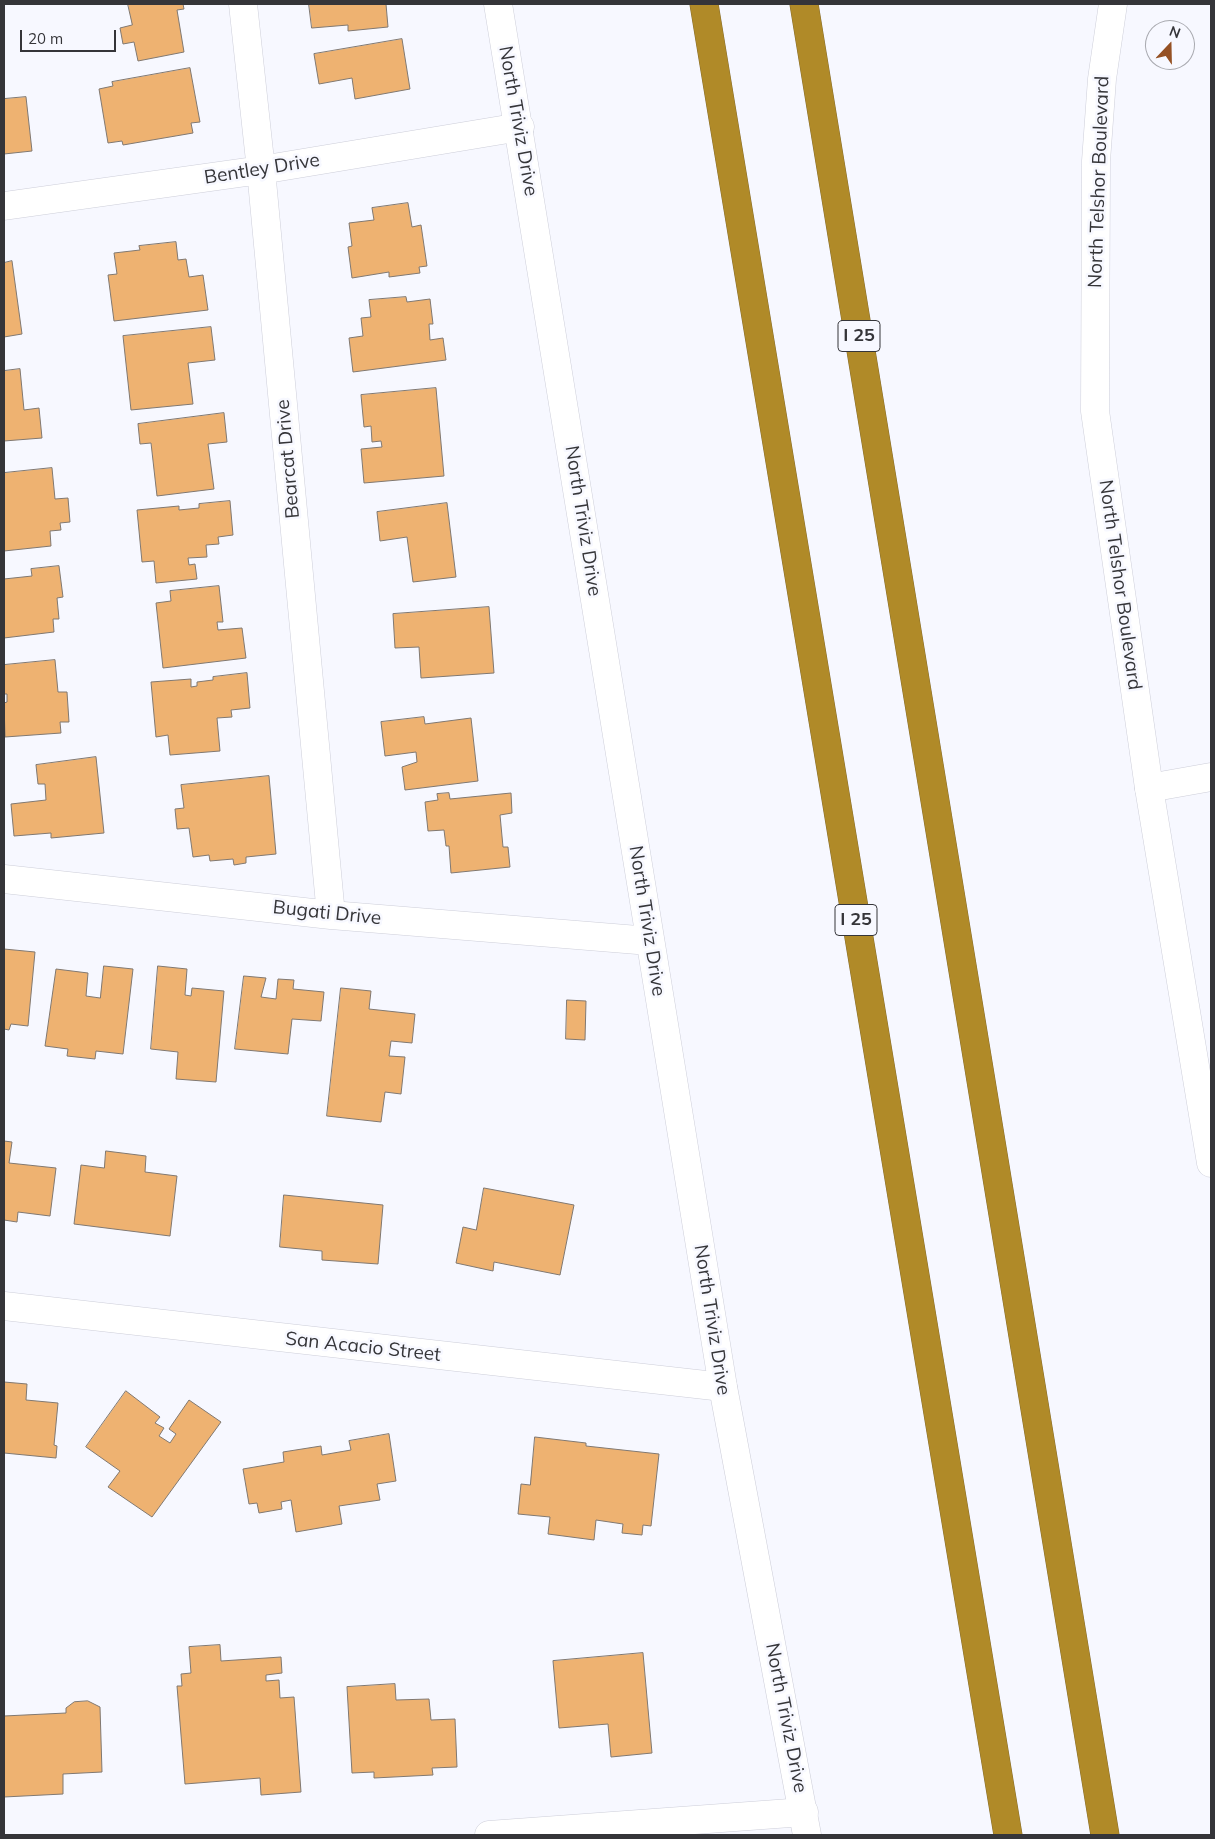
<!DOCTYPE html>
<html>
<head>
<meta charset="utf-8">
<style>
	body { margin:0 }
	#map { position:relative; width:1215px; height:1839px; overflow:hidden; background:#f7f8ff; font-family:Mulish,sans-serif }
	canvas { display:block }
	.frame { position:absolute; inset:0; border:5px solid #353539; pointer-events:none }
	.north { position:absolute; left:1145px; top:20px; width:50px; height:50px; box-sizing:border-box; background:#f7f8ff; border:1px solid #a9aab0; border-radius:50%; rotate:21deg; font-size:14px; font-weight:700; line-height:20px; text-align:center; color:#353539 }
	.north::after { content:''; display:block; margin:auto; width:18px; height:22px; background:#955124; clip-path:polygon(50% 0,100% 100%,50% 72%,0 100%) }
	.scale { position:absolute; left:20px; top:30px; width:96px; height:22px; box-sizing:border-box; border:2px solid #353539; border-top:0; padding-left:6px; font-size:15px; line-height:18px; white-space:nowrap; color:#353539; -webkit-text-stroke:4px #f7f8ff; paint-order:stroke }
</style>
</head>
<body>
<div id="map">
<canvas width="1215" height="1839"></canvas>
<div class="frame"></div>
<div class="north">N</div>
<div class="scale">20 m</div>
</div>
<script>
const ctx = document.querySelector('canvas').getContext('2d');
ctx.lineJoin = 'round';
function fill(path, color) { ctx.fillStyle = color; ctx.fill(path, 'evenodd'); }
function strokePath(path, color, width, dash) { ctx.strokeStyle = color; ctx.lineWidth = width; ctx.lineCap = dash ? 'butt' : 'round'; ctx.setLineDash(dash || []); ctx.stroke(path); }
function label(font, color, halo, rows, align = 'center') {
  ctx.font = font + ' Mulish,sans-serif'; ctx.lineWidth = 5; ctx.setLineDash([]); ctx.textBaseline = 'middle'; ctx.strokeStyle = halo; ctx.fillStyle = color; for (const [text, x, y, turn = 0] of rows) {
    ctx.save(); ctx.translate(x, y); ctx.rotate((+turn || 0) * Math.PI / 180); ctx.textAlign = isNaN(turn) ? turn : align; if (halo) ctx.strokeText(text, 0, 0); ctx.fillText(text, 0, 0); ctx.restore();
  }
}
const building = new Path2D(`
	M 128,4 L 183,4 L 184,9 L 177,10 L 184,52 L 138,61 L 134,42 L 123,44 L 120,28 L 132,25 Z
	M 309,4 L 386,4 L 388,27 L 348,31 L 348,25 L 312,28 Z
	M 402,39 L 410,89 L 355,99 L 352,78 L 319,84 L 314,54 Z
	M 190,68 L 200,122 L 191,123 L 193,133 L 123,145 L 122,141 L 108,143 L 99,89 L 113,86 L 112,82 Z
	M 26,97 L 32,151 L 4,154 L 4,99 Z
	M 408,203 L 412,227 L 421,225 L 427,266 L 419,267 L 420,273 L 389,277 L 389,272 L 352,278 L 348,247 L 352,246 L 349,223 L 374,220 L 372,208 Z
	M 176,242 L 178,260 L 186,259 L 189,277 L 203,275 L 208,310 L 114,321 L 108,275 L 117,274 L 114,253 L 140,250 L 139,246 Z
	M 12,261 L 22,334 L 4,337 L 4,263 Z
	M 406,297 L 407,302 L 430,299 L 433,324 L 429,324 L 430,340 L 443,338 L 446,360 L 353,372 L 349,338 L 363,336 L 361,318 L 371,317 L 369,300 Z
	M 211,327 L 215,360 L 188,363 L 193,404 L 131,410 L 123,336 Z
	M 20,369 L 24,410 L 39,408 L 42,438 L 4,441 L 4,371 Z
	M 436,388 L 444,476 L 364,483 L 361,449 L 382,447 L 381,441 L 372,442 L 371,426 L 364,427 L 361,395 Z
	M 224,413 L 227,442 L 208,444 L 214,489 L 157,496 L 151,443 L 140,444 L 138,424 Z
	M 52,468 L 55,499 L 68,498 L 70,522 L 60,523 L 61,530 L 50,531 L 51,546 L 4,551 L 4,473 Z
	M 230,501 L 233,535 L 218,537 L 219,544 L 206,545 L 207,557 L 188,558 L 189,565 L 195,564 L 197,579 L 156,583 L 154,561 L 142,562 L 137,510 L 179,506 L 179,510 L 199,508 L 199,504 Z
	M 447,503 L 456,577 L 413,582 L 407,537 L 380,541 L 377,512 Z
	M 59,566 L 63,597 L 57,598 L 59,619 L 53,619 L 54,632 L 4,638 L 4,579 L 32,576 L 31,569 Z
	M 219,586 L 223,622 L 217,622 L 218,630 L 242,628 L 246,658 L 163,668 L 156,603 L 171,601 L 170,591 Z
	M 489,607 L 494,673 L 421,678 L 419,647 L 395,648 L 393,614 Z
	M 55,660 L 58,692 L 67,692 L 69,722 L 60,722 L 61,733 L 5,737 L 4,703 L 7,702 L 7,694 L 4,694 L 4,665 Z
	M 247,673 L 250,708 L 231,710 L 232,717 L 217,718 L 220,751 L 170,755 L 168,735 L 156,737 L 151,682 L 191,679 L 191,687 L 197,686 L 197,682 L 213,680 L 213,677 Z
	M 424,717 L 425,724 L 471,718 L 478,781 L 405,790 L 402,767 L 417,762 L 416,752 L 385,756 L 381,722 Z
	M 96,757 L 104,833 L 51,838 L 51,833 L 14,836 L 11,804 L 46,800 L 45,784 L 38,784 L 36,765 Z
	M 269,776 L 276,854 L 246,857 L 246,863 L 234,865 L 233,859 L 210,861 L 209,855 L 193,857 L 189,828 L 177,829 L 175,809 L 184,808 L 181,785 Z
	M 449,793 L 450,799 L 511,793 L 512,813 L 500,815 L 503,847 L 508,847 L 510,867 L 451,873 L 449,846 L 446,846 L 444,830 L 428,831 L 425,802 L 438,800 L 437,794 Z
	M 4,949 L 35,952 L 28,1026 L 11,1024 L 9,1030 L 4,1029 Z
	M 104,966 L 133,969 L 123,1054 L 96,1051 L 95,1059 L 67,1056 L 68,1049 L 45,1046 L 56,969 L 88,973 L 86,996 L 100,998 Z
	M 158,966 L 187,969 L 185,995 L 191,996 L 192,988 L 224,991 L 216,1082 L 176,1079 L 178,1052 L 151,1049 Z
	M 244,976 L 266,978 L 261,997 L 276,999 L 278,979 L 294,980 L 293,989 L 324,992 L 321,1021 L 292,1019 L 288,1054 L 235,1049 Z
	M 341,988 L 371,991 L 369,1009 L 415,1014 L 412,1043 L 391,1041 L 389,1056 L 405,1057 L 401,1094 L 385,1092 L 381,1122 L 327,1116 Z
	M 567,1000 L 586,1001 L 585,1040 L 566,1039 Z
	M 4,1141 L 12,1142 L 9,1163 L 56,1168 L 50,1216 L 18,1212 L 17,1222 L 4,1220 Z
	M 106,1151 L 146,1156 L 145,1172 L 177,1176 L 170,1236 L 74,1224 L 81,1165 L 104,1168 Z
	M 484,1188 L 574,1205 L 560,1275 L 494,1262 L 493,1271 L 456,1263 L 463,1227 L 476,1230 Z
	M 284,1195 L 383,1205 L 378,1264 L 322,1260 L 322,1251 L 280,1247 Z
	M 4,1382 L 27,1384 L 26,1400 L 58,1403 L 54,1445 L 57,1446 L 56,1458 L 4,1453 Z
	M 126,1391 L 160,1417 L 155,1423 L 164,1428 L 159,1436 L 170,1443 L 176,1434 L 169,1429 L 189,1400 L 221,1422 L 152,1517 L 108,1487 L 120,1471 L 86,1447 Z
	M 389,1434 L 396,1481 L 377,1484 L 380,1500 L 339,1506 L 342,1524 L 296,1532 L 291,1500 L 281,1502 L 282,1509 L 259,1513 L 257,1503 L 249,1504 L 243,1469 L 284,1462 L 283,1452 L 321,1446 L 322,1455 L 351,1450 L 349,1441 Z
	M 535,1437 L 586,1443 L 586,1446 L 659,1454 L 651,1526 L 643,1525 L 642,1535 L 622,1533 L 623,1524 L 596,1520 L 594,1540 L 548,1534 L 550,1517 L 518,1514 L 521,1484 L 530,1485 Z
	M 220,1645 L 221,1661 L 281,1657 L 282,1673 L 266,1675 L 266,1681 L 279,1680 L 280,1698 L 294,1697 L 301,1792 L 261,1795 L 260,1778 L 185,1784 L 177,1686 L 182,1686 L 181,1674 L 191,1673 L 189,1647 Z
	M 643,1653 L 652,1753 L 611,1757 L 608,1724 L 559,1728 L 553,1661 Z
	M 395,1684 L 396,1700 L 429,1699 L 431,1720 L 455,1719 L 457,1767 L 432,1768 L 433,1775 L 374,1778 L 374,1772 L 352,1773 L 347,1687 Z
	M 88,1701 L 100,1707 L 102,1772 L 63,1774 L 63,1794 L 4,1797 L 4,1716 L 66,1713 L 66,1708 L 74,1702 Z`);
const street = new Path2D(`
	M 243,4 L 261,170 L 331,915
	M 4,206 L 261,170 L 520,127
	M 1149,788 L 1211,777
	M 4,879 L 331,915 L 650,941
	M 4,1306 L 723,1387
	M 489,1835 L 804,1812`);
const secondary = new Path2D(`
	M 498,4 L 723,1387 L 807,1835
	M 1113,4 L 1102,79 L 1096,161 L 1095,411 L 1149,788 L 1211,1163`);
const highway = new Path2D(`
	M 704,4 L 1008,1835
	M 804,4 L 1105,1835`);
const shields = [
	[859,336,42],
	[856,920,42]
];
const shieldNames = [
	["I 25",859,336],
	["I 25",856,920]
];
const streetNames = [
	["North Triviz Drive",518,121,80],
	["Bentley Drive",262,169,-9],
	["North Telshor Boulevard",1099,182,-88],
	["Bearcat Drive",288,459,-95],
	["North Triviz Drive",583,521,81],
	["North Telshor Boulevard",1120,585,82],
	["Bugati Drive",327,913,6],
	["North Triviz Drive",647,921,81],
	["North Triviz Drive",712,1320,81],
	["San Acacio Street",363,1347,6],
	["North Triviz Drive",786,1718,79]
];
fill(building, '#eeb271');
strokePath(building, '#807871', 1);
strokePath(street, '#cdced9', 29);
strokePath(secondary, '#cdced9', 29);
strokePath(highway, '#856c2e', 29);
strokePath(street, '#fff', 28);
strokePath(secondary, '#fff', 28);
strokePath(highway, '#b08a28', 28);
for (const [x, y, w] of shields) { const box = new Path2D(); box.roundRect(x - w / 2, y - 15.5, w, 31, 4); ctx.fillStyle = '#f7f8ff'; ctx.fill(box); strokePath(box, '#353539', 1); }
label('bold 18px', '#353539', null, shieldNames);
label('19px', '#353539', '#f7f8ff', streetNames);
</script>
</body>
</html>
